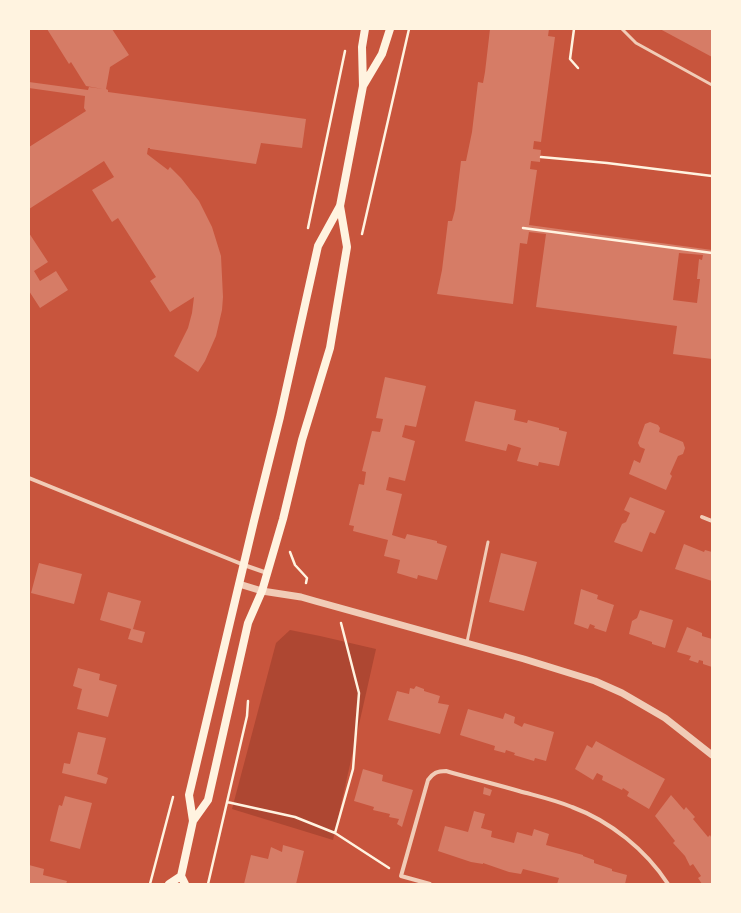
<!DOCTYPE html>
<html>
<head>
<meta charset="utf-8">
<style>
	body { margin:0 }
	#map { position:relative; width:741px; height:913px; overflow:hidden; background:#c8553d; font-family:"Golos Text",sans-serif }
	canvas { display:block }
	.frame { position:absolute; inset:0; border:30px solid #fff3e0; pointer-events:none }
</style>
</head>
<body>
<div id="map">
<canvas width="741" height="913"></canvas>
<div class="frame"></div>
</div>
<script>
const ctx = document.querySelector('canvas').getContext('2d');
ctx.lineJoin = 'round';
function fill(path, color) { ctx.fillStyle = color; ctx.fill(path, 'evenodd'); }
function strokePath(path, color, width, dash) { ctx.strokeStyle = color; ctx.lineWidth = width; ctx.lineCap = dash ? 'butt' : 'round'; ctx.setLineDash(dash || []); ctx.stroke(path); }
const green = new Path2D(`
	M 290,630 L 320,636 L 376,649 L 333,840 L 232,809 L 276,643 Z`);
const building = new Path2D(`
	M 47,29 L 112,29 L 129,55 L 110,67 L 106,89 L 108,90 L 108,92 L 306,119 L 302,148 L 261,143 L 256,164 L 150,149 L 150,148 L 148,148 L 147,154 L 168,170 L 170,167 L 181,178 L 199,201 L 212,227 L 221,256 L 223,297 L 222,310 L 216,336 L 205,361 L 198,372 L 174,356 L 188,328 L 192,313 L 194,297 L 170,312 L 150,281 L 156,277 L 118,218 L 112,222 L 92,190 L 114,177 L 104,161 L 29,209 L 29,147 L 86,111 L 84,108 L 85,96 L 29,88 L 29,82 L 88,90 L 89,87 L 103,89 L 86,86 L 71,62 L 69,64 Z
	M 490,29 L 549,29 L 548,36 L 555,37 L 541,142 L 534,141 L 533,149 L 541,150 L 540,162 L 531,161 L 530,169 L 537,170 L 529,225 L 712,250 L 712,359 L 673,354 L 677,326 L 536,307 L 546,234 L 529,232 L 527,244 L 520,243 L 513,304 L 437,294 L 442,270 L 448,221 L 452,221 L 455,210 L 461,161 L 466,161 L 472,132 L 478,82 L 483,83 L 485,72 ZM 679,253 L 703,255 L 702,260 L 699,259 L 697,279 L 700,279 L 697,303 L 673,300 Z
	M 660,29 L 712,29 L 712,57 Z
	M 29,233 L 48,262 L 34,271 L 40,281 L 56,271 L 68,290 L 40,308 L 29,291 Z
	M 385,377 L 426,386 L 416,427 L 405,425 L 402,437 L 415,441 L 405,481 L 389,477 L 386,490 L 402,494 L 392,535 L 405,539 L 407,534 L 437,541 L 437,543 L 447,546 L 437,580 L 418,575 L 417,579 L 397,573 L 400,560 L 384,556 L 388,540 L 353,531 L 354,526 L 349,525 L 359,484 L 364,485 L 366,472 L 362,471 L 372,431 L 380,432 L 381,428 L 383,419 L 376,418 Z
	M 475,401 L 516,410 L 514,420 L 527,423 L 528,420 L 559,428 L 559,430 L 567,432 L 559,466 L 539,462 L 538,466 L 517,461 L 521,448 L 508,444 L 506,451 L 465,441 Z
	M 650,422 L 658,425 L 660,428 L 659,432 L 683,442 L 685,448 L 683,454 L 678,456 L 670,474 L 672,476 L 666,490 L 629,474 L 634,460 L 640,463 L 645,449 L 640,447 L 638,443 L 645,424 Z
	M 630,497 L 665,511 L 655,534 L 650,532 L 642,552 L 614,542 L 622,524 L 626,522 L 630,513 L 624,510 Z
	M 684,544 L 704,552 L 705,550 L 712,552 L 712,581 L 675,569 Z
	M 501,553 L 537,562 L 524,611 L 489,602 Z
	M 39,563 L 82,574 L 74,604 L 31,593 Z
	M 581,589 L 598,595 L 597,599 L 614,605 L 606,632 L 594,628 L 595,626 L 590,624 L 588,629 L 574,624 Z
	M 108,592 L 141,601 L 133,629 L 145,632 L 142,643 L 128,639 L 131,629 L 100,620 Z
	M 640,610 L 673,620 L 665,648 L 652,644 L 652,642 L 629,634 L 632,621 L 637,618 Z
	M 687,627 L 702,633 L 702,636 L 712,639 L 712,667 L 703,664 L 703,661 L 699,660 L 698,663 L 689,660 L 691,656 L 677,652 Z
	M 78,668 L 100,674 L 99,680 L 117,685 L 108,717 L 77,709 L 82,689 L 73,686 Z
	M 416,686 L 424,689 L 424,691 L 440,696 L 438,703 L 449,705 L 440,734 L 388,720 L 397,691 L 409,694 L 410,688 L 414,689 Z
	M 468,709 L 503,719 L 505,713 L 515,717 L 514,723 L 522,727 L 524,723 L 554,732 L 546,761 L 535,758 L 534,761 L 514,755 L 515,753 L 506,750 L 505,753 L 494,750 L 495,746 L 460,735 Z
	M 78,732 L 106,738 L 97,774 L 108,778 L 106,784 L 62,773 L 64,763 L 70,764 Z
	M 596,741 L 665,779 L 649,809 L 627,796 L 629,792 L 623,788 L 622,790 L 602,780 L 603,776 L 597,773 L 593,780 L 575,769 L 587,745 L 592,748 Z
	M 363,769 L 383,775 L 382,781 L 413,790 L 402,827 L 397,824 L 399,819 L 389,817 L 390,814 L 373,810 L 374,807 L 354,801 Z
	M 484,787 L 492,790 L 490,796 L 483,794 Z
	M 671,795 L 684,810 L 686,807 L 695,817 L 693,819 L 708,837 L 710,835 L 712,839 L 712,884 L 702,884 L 698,878 L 701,876 L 693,864 L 690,866 L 685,856 L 673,843 L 675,841 L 655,816 Z
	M 65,796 L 92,803 L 80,849 L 50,841 L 59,805 L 62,806 Z
	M 474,811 L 485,814 L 481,828 L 492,831 L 491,837 L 514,843 L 517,832 L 532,836 L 534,829 L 549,834 L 546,845 L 583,855 L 583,856 L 594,860 L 594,863 L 612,869 L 612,871 L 627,875 L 625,884 L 557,884 L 559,878 L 523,869 L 521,874 L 509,872 L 483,863 L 483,864 L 471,862 L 438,851 L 445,826 L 468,832 Z
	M 283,845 L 304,851 L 296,884 L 244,884 L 251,855 L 268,859 L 271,847 L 282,852 Z
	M 29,865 L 44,869 L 43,875 L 67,881 L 66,884 L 29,884 Z`);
const path = new Path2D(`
	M 574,29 L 570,59 L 578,68
	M 541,157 L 607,163 L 712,176
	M 308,228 L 345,51
	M 523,228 L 712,253
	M 362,234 L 409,29
	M 290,552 L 295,565 L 307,578 L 306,583
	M 227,802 L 295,817 L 335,833 L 389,868
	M 335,833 L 353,769 L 359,693 L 341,623
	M 150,884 L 173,797
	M 208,884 L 247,716 L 248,701`);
const service = new Path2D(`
	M 622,29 L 636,43 L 712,85
	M 467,642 L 488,542`);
const minor = new Path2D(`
	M 29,478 L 244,565 L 267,573
	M 702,517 L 712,521
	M 430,884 L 401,876 L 428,780 C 433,773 437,771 446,771 C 470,778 495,784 519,791 C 537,796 555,800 572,807 C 610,821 646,850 668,884`);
const tertiary = new Path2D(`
	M 239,584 L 262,591 L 301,597 L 315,601 L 524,659 L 595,681 L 622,693 L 665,718 L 712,755`);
const secondary = new Path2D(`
	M 363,86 L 382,54 L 390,29
	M 193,821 L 208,800 L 248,623 L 262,591 L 283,519 L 302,440 L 330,348 L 347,247 L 340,206
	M 169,884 L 181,876
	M 185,884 L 181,876 L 193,821 L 189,795 L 254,521 L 280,417 L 318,246 L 340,206 L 363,86 L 362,47 L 365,29`);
fill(green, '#ae4732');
fill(building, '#d67c66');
strokePath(path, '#fff3e0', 2.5);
strokePath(service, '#f1ccb7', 3);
strokePath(minor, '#f1ccb7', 4);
strokePath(tertiary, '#f1ccb7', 7);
strokePath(secondary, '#fff3e0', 8);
</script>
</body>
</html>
